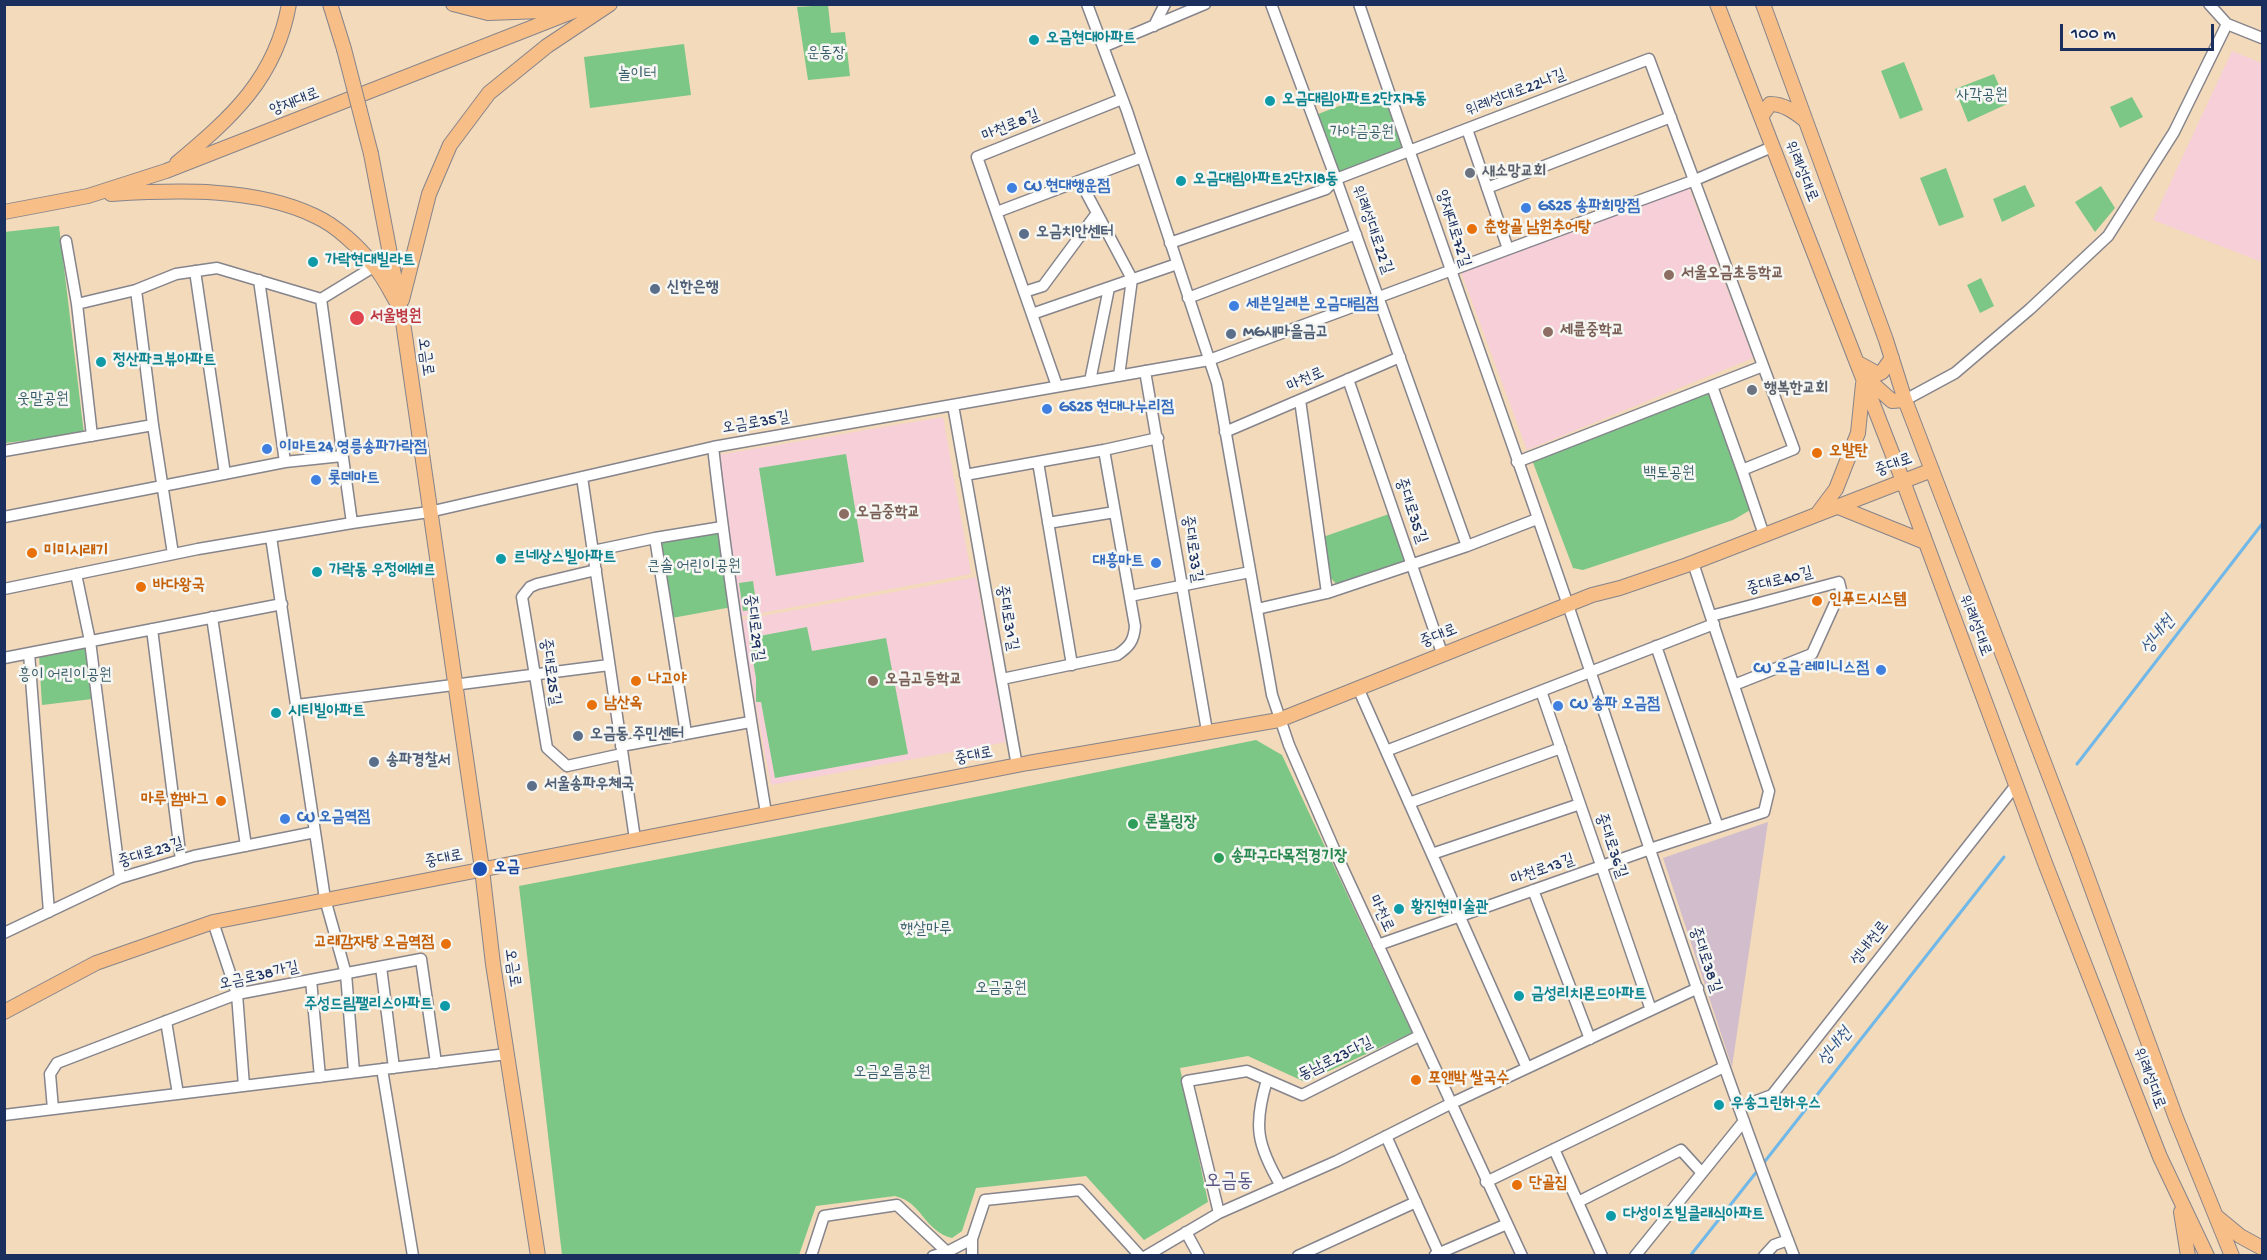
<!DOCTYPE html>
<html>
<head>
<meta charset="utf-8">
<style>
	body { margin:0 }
	#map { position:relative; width:2267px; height:1260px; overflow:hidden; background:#f2daba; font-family:"Gochi Hand",sans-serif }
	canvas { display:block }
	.frame { position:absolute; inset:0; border:6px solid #1b2f5e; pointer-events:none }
	.scale { position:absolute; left:2060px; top:24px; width:154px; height:27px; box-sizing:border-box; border:3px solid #1b2f5e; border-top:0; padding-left:8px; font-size:18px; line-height:21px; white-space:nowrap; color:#1b2f5e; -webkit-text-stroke:4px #f6f6f2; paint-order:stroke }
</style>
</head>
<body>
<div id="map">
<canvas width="2267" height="1260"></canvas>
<div class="frame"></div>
<div class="scale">100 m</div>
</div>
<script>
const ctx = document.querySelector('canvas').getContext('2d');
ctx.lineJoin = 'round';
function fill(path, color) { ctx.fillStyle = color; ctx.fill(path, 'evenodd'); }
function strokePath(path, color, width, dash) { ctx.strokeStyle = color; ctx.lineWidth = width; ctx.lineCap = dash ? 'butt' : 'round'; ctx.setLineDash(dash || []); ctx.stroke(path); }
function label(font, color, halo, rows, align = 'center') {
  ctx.font = font + ' "Gochi Hand","Poor Story",sans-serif'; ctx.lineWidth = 5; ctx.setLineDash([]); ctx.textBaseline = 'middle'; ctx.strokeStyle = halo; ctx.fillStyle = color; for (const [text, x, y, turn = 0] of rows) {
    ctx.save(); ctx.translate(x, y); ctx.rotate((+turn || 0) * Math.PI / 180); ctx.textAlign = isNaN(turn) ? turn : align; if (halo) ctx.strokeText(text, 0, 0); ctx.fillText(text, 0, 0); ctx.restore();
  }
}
const built = new Path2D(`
	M 2232,51 L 2262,63 L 2262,262 L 2153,220 Z
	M 1689,188 L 1753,358 L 1527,450 L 1461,272 Z
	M 943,417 L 971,574 L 740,617 L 718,455 Z
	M 976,577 L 1006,742 L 771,785 L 740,620 Z`);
const industrial = new Path2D(`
	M 1768,822 L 1732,1067 L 1663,858 Z`);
const green = new Path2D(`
	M 828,5 L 831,33 L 845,32 L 850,76 L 808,80 L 797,7 Z
	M 684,44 L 691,95 L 590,108 L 584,57 Z
	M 1904,62 L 1923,110 L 1900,119 L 1881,71 Z
	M 1994,74 L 2007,104 L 1968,122 L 1955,89 Z
	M 1386,88 L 1411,152 L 1336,179 L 1313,116 Z
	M 2132,97 L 2143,117 L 2120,128 L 2110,107 Z
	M 1946,168 L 1964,217 L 1939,226 L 1920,178 Z
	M 2025,185 L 2035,206 L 2002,222 L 1993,199 Z
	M 2101,186 L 2115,208 L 2095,232 L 2075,202 Z
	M 59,226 L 84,434 L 5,443 L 4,232 Z
	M 1981,278 L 1994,306 L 1980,313 L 1967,285 Z
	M 1710,391 L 1752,509 L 1733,520 L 1583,570 L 1573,568 L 1532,460 Z
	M 846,454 L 864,562 L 776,576 L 759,468 Z
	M 1392,513 L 1409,561 L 1337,585 L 1330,577 L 1323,537 Z
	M 720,531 L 732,607 L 672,618 L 658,541 Z
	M 753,581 L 757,609 L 743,611 L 739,583 Z
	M 807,627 L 812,651 L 886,638 L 908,754 L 775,778 L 761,702 L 756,702 L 756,678 L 749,638 Z
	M 87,646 L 92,699 L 42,705 L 39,655 Z
	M 1256,740 L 1282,755 L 1412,1033 L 1305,1082 L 1248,1056 L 1180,1068 L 1208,1202 L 1144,1240 L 1086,1176 L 976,1188 L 962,1231 L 952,1238 C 924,1231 922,1202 895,1196 L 816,1206 L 799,1255 L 562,1255 L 519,886 L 842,824 Z`);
const stream = new Path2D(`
	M 2077,764 L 2262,524
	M 1762,1165 L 2004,857
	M 1690,1256 L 1758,1170`);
const minor = new Path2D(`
	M 1087,4 L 1127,111 L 1217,383 L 1272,695 L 1289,745 L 1338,858 L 1522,1256
	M 1271,4 L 1336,179 L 1467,546
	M 1359,4 C 1427,206 1500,406 1569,608 C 1642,824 1712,1043 1794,1256
	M 2209,4 L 2227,24 L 2262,38
	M 1154,26 L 1165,4
	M 1103,47 L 1205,4
	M 1467,129 L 1508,249
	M 1080,181 L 1132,279 L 1119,376
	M 1487,188 L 1671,117
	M 997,212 L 1142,157
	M 66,241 L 77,304
	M 1170,243 L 1326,189 L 1336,179 L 1649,59 L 1794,449 L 1742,470 L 1764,535
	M 195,271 L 225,474
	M 259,280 L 285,462
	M 136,290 L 153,425 L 173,554
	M 1024,292 L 1043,286 L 1097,213
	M 1188,298 L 1356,234
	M 321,299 L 352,523
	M 321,299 L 375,266
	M 1032,314 L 1177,264
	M 1145,371 L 1207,731
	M 1348,379 L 1442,653
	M 1090,381 L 1109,288
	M 1057,386 L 977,157 L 1122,99
	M 1712,386 L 1742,470
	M 1300,400 L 1327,593
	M 1905,400 L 1955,373 L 2030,309 L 2108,236 L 2174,132 L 2227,24
	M 953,405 L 1017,766
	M 1225,432 L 1400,357
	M 92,436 L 77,304 L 136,290 L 176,274 L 217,268 L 321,299
	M 713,447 C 727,569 746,692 766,813
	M 4,451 L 153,425
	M 1038,462 L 1072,665
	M 1517,462 L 1763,366
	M 965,475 L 1104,450 L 1158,438
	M 582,477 L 635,839
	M 4,517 L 285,462 L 342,456
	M 1048,523 L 1115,512
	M 271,537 L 325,899 L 346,974 L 354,1072
	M 655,538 L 686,733
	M 593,551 L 655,538 L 722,527
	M 596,570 L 537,584 L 530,587 L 522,597 L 547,748 L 567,766 L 622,754
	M 76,574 L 90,641 L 120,878
	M 4,589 L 198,549 L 352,523 L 429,512 L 713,447 L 1209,360 L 1695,180 L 1772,147
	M 1130,596 L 1250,572
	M 1257,609 L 1327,593 L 1467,546 L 1537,519
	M 1711,616 L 1839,582 L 1841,590 L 1812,654 L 1734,685
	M 212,617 L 246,846
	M 152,629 L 181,860
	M 1656,646 L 1718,827
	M 29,653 L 49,912
	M 4,658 L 282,604
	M 1002,679 L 1117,655 C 1129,647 1134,641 1135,626 L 1104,450
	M 1358,688 L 1527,1068
	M 1541,691 L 1651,1010
	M 297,705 L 609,665
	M 621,746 L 750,722
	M 1386,751 L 1714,624
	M 1409,803 L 1561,748
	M 1432,854 L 1580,804
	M 1533,890 L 1590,1039
	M 213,922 L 237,994 L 244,1086
	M 4,933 L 120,878 L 194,856 L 315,832
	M 1378,945 L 1650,849 L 1764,812 L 1769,791 L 1693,563
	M 381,967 L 394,1068
	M 311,980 L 320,1077
	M 166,1021 L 178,1094
	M 382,1069 L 413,1256
	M 1267,1080 C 1253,1126 1257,1145 1281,1186
	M 1740,1107 L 1772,1095 L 2016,785
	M 53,1109 L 50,1074 L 57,1063 L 237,994 L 421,959 L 436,1063
	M 4,1115 L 507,1054
	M 1386,1136 L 1440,1256
	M 1554,1149 L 1602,1256
	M 1486,1182 L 1724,1067
	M 1578,1202 L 1681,1150 L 1702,1173
	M 1219,1213 L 1187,1081 L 1247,1071 L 1302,1095 L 1419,1036
	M 1186,1232 L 1199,1256
	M 972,1239 L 972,1256
	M 1435,1255 L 1507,1224
	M 811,1256 L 824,1216 L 897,1205 L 947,1252 L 972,1239 L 985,1200 L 1080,1190 L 1140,1256
	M 933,1256 L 947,1252
	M 1146,1256 L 1219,1213 L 1337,1161 L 1450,1104 L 1698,988
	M 1298,1256 L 1416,1202
	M 1635,1256 L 1744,1121
	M 1764,1256 L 1774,1245 L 1788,1240`);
const major = new Path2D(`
	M 330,4 L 344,49
	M 453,4 L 488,13 L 568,10
	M 1717,4 L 1903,481 L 2045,863 L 2160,1157 L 2207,1256
	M 1763,4 L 1886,340 L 1905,400 L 2078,851 L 2176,1118 L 2232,1256
	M 1761,117 L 1770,104 C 1784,104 1795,112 1806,121
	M 371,154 L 403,322 L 482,869 L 493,964 L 538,1256
	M 177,163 C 232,117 276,78 289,4
	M 111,194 C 176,190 255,187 315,216 C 337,226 359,247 374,266 C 383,276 389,289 396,301
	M 4,212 L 88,196 L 166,171 L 592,4
	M 402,300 L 429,194 L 450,145 L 489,93 L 547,46 L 610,4
	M 1858,363 L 1878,374 L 1882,372 L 1892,358
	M 1865,377 L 1892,401 L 1905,400
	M 1836,506 L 1925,542
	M 1818,513 L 1836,489 L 1858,433 L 1863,384
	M 4,1012 L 96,963 L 213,922 L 1028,763 L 1279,720 L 1592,595 L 1620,588 L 1687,565 L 1932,470
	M 2181,1212 L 2188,1256
	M 2217,1217 L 2240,1236 L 2262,1248`);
const majorBridge = new Path2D(`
	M 344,49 L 371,154`);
const markers = [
	[1034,40,6,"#0f9aa8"],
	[1270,101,6,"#0f9aa8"],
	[1470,173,6,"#6b7280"],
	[1181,181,6,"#0f9aa8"],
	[1012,188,6,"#3f7fe0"],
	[1526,208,6,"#3f7fe0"],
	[1472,229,6,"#e8710a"],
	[1024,234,6,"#5c6f8a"],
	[313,262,6,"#0f9aa8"],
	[1669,275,6,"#8d6e63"],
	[655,289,6,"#5c6f8a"],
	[1234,306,6,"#3f7fe0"],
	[357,318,8,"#e0444e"],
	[1548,332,6,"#8d6e63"],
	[1231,334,6,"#5c6f8a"],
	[101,362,6,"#0f9aa8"],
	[1752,390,6,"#6b7280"],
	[1047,409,6,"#3f7fe0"],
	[267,449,6,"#3f7fe0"],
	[1817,453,6,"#e8710a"],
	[316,480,6,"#3f7fe0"],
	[844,514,6,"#8d6e63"],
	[32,553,6,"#e8710a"],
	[501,559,6,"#0f9aa8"],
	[1156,563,6,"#3f7fe0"],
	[317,572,6,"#0f9aa8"],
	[141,587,6,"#e8710a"],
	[1817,601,6,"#e8710a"],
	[1881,670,6,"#3f7fe0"],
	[636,681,6,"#e8710a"],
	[873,681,6,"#8d6e63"],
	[592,705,6,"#e8710a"],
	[1558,706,6,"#3f7fe0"],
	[276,713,6,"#0f9aa8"],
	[578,736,6,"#5c6f8a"],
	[374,762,6,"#5c6f8a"],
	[532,786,6,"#5c6f8a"],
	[221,801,6,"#e8710a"],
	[285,819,6,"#3f7fe0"],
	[1133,824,6,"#2e9e5b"],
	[1219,858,6,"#2e9e5b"],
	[480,869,8,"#1a4fb4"],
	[1399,909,6,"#0f9aa8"],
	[446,944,6,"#e8710a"],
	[1519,996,6,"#0f9aa8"],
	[445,1006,6,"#0f9aa8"],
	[1416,1080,6,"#e8710a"],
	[1719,1105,6,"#0f9aa8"],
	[1517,1185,6,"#e8710a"],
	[1611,1216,6,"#0f9aa8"]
];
const cultureNames = [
	["오금현대아파트",1046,40],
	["오금대림아파트2단지7동",1282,101],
	["오금대림아파트2단지8동",1193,181],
	["가락현대빌라트",325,262],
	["정산파크뷰아파트",113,362],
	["르네상스빌아파트",513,559],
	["가락동 우정에쉐르",329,572],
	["시티빌아파트",288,713],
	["황진현미술관",1411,909],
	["금성리치몬드아파트",1531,996],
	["주성드림팰리스아파트",433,1006,"right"],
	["우송그린하우스",1731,1105],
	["다성이즈빌클래식아파트",1623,1216]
];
const parkNames = [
	["운동장",826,55],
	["놀이터",637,76],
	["사각공원",1982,97],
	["가야금공원",1362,134],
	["웃말공원",43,401],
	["백토공원",1669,475],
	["큰솔 어린이공원",694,568],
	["흥이 어린이공원",65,677],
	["햇살마루",926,931],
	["오금공원",1001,990],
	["오금오름공원",892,1074]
];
const streetNames = [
	["위례성대로22나길",1516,94,-21],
	["양재대로",295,103,-21],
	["마천로8길",1011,127,-22],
	["위례성대로",1800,172,68],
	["양재대로72길",1452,229,72],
	["위례성대로22길",1371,230,70],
	["오금로",424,357,82],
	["마천로",1306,381,-24],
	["오금로35길",756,424,-10],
	["중대로",1894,466,-20],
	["중대로35길",1410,511,71],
	["중대로33길",1191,549,81],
	["중대로40길",1780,582,-15],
	["중대로31길",1006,618,80],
	["위례성대로",1974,626,69],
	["중대로29길",753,628,82],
	["중대로",1439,637,-22],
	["중대로25길",549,672,81],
	["중대로",974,757,-11],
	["중대로36길",1610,846,71],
	["중대로23길",151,854,-17],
	["중대로",444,860,-11],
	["마천로13길",1543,871,-19],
	["마천로",1380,914,65],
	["성내천로",1871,944,-52],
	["중대로38길",1704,960,71],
	["오금로",511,968,82],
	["오금로38가길",259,977,-13],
	["동남로23다길",1336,1060,-26],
	["위례성대로",2148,1079,69]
];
const worshipNames = [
	["새소망교회",1482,173],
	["행복한교회",1764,390]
];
const shopNames = [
	["CU 현대행운점",1024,188],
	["GS25 송파희망점",1538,208],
	["세븐일레븐 오금대림점",1246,306],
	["GS25 현대나누리점",1059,409],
	["이마트24 영릉송파가락점",279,449],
	["롯데마트",328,480],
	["대흥마트",1144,563,"right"],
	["CU 오금 레미니스점",1869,670,"right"],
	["CU 송파 오금점",1570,706],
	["CU 오금역점",297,819]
];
const foodNames = [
	["춘항골 남원추어탕",1484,229],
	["오발탄",1829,453],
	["미미시래기",44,553],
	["바다왕국",153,587],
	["인푸드시스템",1829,601],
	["나고야",648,681],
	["남산옥",604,705],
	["마루 함바그",209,801,"right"],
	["고래감자탕 오금역점",434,944,"right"],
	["포앤박 쌀국수",1428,1080],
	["단골집",1529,1185]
];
const serviceNames = [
	["오금치안센터",1036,234],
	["신한은행",667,289],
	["MG새마을금고",1243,334],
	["오금동 주민센터",590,736],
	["송파경찰서",386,762],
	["서울송파우체국",544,786]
];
const educationNames = [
	["서울오금초등학교",1681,275],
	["세륜중학교",1560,332],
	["오금중학교",856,514],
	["오금고등학교",885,681]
];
const healthNames = [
	["서울병원",370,318]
];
const leisureNames = [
	["론볼링장",1145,824],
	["송파구다목적경기장",1231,858]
];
const transitNames = [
	["오금",494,869]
];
const waterNames = [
	["성내천",2159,636,-52],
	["성내천",1836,1048,-52]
];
const quarterNames = [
	["오금동",1229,1183]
];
fill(built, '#f6cfd9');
fill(industrial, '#d1bdcb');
fill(green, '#7cc785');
strokePath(stream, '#71b8e8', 3);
strokePath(minor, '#86848c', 13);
strokePath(major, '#86848c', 16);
strokePath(minor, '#fff', 10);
strokePath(major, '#f7be87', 14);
strokePath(majorBridge, '#86848c', 16, []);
strokePath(majorBridge, '#f7be87', 14);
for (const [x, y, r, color] of markers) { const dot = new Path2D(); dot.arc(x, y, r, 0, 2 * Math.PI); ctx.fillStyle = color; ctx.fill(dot); strokePath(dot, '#f6f6f2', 2); }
label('bold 16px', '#0d838f', '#f6f6f2', cultureNames, 'left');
label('16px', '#385d6a', '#f6f6f2', parkNames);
label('16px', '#1b2f5e', '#f6f6f2', streetNames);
label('bold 16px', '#5b616d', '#f6f6f2', worshipNames, 'left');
label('bold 16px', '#366cbe', '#f6f6f2', shopNames, 'left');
label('bold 16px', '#c56008', '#f6f6f2', foodNames, 'left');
label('bold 16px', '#4e5e75', '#f6f6f2', serviceNames, 'left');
label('bold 16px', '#785e54', '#f6f6f2', educationNames, 'left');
label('bold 16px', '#be3a42', '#f6f6f2', healthNames, 'left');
label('bold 16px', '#27864d', '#f6f6f2', leisureNames, 'left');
label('bold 16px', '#164399', '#f6f6f2', transitNames, 'left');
label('italic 18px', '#355887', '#f6f6f2', waterNames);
label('20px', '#5a5586', '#f6f6f2', quarterNames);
</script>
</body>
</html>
